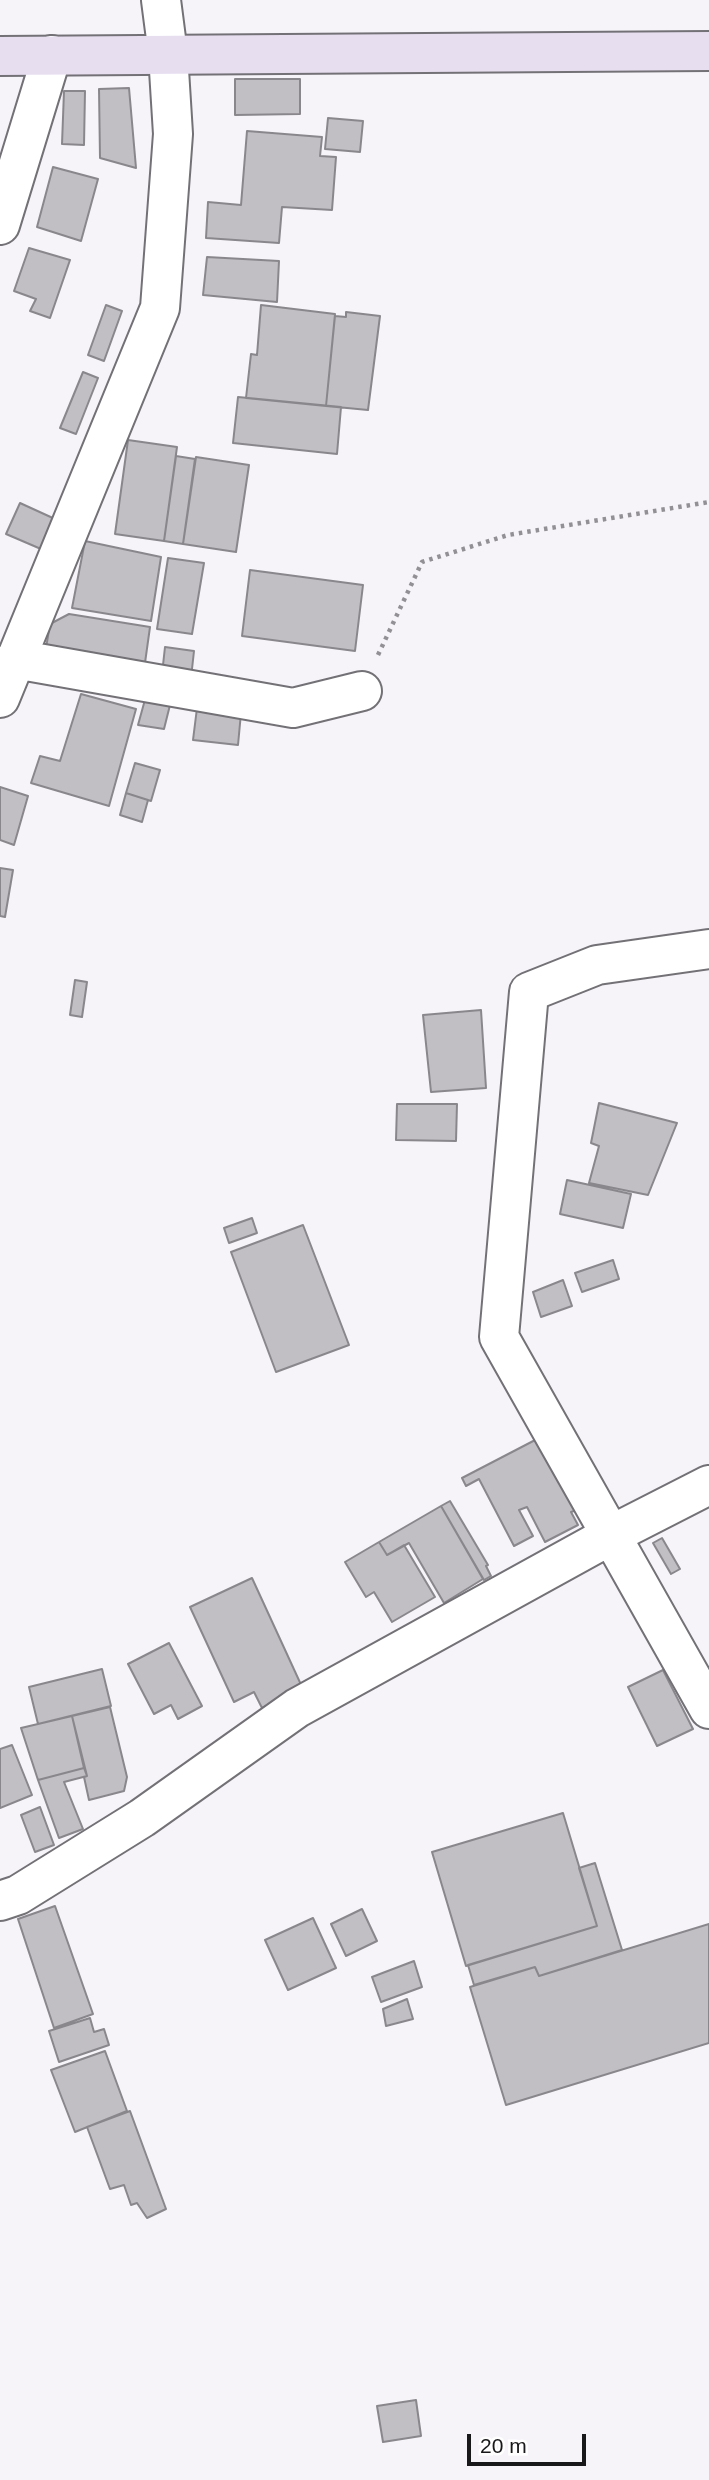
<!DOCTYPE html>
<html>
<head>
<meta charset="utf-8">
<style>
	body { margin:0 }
	#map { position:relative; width:709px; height:2480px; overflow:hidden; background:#f6f3f9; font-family:Arial,sans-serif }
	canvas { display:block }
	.scale { position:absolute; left:467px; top:2434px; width:119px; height:32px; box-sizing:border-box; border:4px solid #181719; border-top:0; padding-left:9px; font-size:21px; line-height:24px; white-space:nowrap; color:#181719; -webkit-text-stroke:5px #fff; paint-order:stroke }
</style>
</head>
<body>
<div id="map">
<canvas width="709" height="2480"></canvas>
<div class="scale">20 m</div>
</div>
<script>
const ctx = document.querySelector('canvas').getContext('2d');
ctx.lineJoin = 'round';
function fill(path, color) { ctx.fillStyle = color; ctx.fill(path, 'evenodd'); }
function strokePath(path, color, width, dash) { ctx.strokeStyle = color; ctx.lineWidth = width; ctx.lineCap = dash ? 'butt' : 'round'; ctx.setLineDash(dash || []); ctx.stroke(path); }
const building = new Path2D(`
	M 235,79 L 300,79 L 300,114 L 235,115 Z
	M 129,88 L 136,168 L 100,158 L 99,89 Z
	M 64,91 L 85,91 L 84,145 L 62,144 Z
	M 328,118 L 363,121 L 360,152 L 325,149 Z
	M 247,131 L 322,137 L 320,156 L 336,157 L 332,210 L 282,207 L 279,243 L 206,238 L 208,202 L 241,205 Z
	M 53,167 L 98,179 L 81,241 L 37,227 Z
	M 29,248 L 70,260 L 50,318 L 30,311 L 36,299 L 14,291 Z
	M 207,257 L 279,261 L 277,302 L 203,295 Z
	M 106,305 L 122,311 L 104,361 L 88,355 Z
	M 261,305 L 335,314 L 326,406 L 246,398 L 251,354 L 257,355 Z
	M 346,312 L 380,316 L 368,410 L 326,406 L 335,316 L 346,317 Z
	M 83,372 L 98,378 L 76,434 L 60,428 Z
	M 238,397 L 341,407 L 337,454 L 233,443 Z
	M 128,440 L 177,447 L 164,541 L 115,534 Z
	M 176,456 L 195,459 L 183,544 L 164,541 Z
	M 196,457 L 249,465 L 236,552 L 183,544 Z
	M 20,503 L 55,519 L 41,549 L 6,534 Z
	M 85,541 L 161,557 L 151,621 L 72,608 Z
	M 168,558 L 204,563 L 192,634 L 157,629 Z
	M 250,570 L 363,585 L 355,651 L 242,636 Z
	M 69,614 L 150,627 L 144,670 L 45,654 L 50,624 Z
	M 165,647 L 194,651 L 191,678 L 162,674 Z
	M 81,694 L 136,709 L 109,806 L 31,783 L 40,756 L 60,761 Z
	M 146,696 L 171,701 L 164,729 L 138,725 Z
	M 197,708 L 241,713 L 238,745 L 193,740 Z
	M 135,763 L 160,770 L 151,801 L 126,793 Z
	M 0,787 L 28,796 L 14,845 L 0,840 Z
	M 126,793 L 148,800 L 142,822 L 120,815 Z
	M 0,868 L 13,870 L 5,917 L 0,916 Z
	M 75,980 L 87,982 L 82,1017 L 70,1015 Z
	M 481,1010 L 486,1088 L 431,1092 L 423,1015 Z
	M 599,1103 L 677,1123 L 648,1195 L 589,1183 L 599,1146 L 591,1143 Z
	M 397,1104 L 457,1104 L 456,1141 L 396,1140 Z
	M 567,1180 L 631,1194 L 623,1228 L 560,1214 Z
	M 252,1218 L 257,1233 L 229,1243 L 224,1228 Z
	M 303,1225 L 349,1345 L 276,1372 L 231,1252 Z
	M 613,1260 L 619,1279 L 582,1292 L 575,1273 Z
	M 563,1280 L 572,1306 L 541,1317 L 533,1292 Z
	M 539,1438 L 577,1510 L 571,1512 L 578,1525 L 545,1542 L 527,1507 L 519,1510 L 533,1536 L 514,1546 L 479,1479 L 466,1486 L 462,1478 Z
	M 450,1501 L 488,1565 L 486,1566 L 491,1576 L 484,1580 L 441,1506 Z
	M 441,1506 L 483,1579 L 444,1603 L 409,1543 L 387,1555 L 379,1542 Z
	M 662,1538 L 680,1569 L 671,1574 L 653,1543 Z
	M 379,1542 L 387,1555 L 404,1545 L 435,1597 L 392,1622 L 374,1592 L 366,1597 L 345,1562 Z
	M 252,1578 L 303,1689 L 262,1708 L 254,1692 L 234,1702 L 190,1607 Z
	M 169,1643 L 202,1706 L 178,1719 L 171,1705 L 154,1714 L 128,1664 Z
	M 102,1669 L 111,1706 L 38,1724 L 29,1687 Z
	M 663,1670 L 693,1729 L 657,1746 L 628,1687 Z
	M 110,1707 L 127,1777 L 124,1791 L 89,1800 L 84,1777 L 87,1776 L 72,1716 Z
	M 72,1716 L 84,1768 L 38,1780 L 21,1728 Z
	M 12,1745 L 32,1795 L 0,1808 L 0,1749 Z
	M 84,1768 L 87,1776 L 64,1782 L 83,1829 L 59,1838 L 38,1780 Z
	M 40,1807 L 54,1845 L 35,1852 L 21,1815 Z
	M 563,1813 L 597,1926 L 466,1966 L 432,1852 Z
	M 595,1863 L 622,1950 L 539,1976 L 535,1967 L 474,1985 L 468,1965 L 597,1926 L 579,1868 Z
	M 55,1906 L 93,2014 L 54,2028 L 18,1919 Z
	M 362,1909 L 377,1941 L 346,1956 L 331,1924 Z
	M 313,1918 L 336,1968 L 288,1990 L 265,1940 Z
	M 709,1924 L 709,2043 L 506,2105 L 470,1987 L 535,1967 L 539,1976 Z
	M 414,1961 L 422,1987 L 381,2002 L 372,1977 Z
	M 407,1999 L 413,2019 L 386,2026 L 383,2009 Z
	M 90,2018 L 94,2032 L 104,2029 L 109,2045 L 59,2062 L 49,2031 Z
	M 105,2051 L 127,2111 L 75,2132 L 51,2070 Z
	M 130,2111 L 166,2209 L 147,2218 L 137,2203 L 131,2205 L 124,2185 L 110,2189 L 87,2127 Z
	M 416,2400 L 421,2436 L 383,2442 L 377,2406 Z`);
const path = new Path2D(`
	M 378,655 L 422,562 L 508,535 L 709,502`);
const street = new Path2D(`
	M 0,225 L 52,55
	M 15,659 L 293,708 L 362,691
	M 0,698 L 160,308 L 173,134 L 168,54 L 161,0
	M 709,949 L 597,965 L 529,992 L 499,1337 L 709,1709
	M 0,1901 L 18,1895 L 142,1818 L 297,1708 L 611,1535 L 709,1485`);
const secondary = new Path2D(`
	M 0,56 L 709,51`);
fill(building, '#c1bfc4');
strokePath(building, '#8a878c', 2);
strokePath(street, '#737176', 42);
strokePath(secondary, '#737176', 42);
strokePath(path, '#929094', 4.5, [3.5, 5]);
strokePath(street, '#fff', 38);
strokePath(secondary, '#e7def0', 38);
</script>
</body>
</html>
